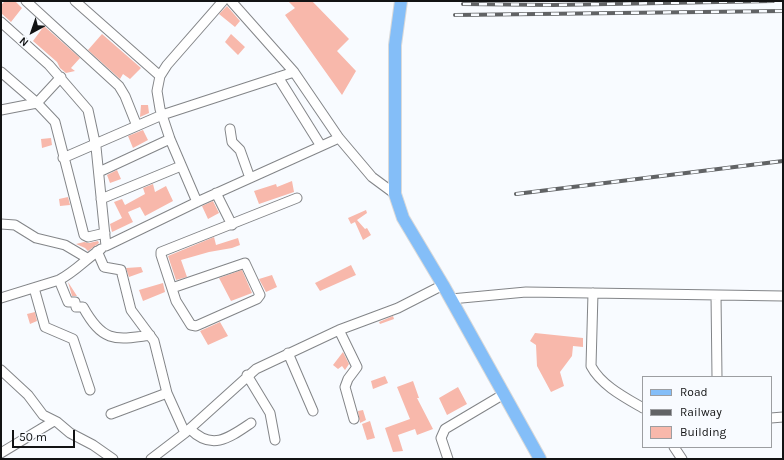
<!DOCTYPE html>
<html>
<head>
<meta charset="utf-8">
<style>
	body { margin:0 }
	#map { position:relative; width:784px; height:460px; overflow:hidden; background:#f8fbff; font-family:Karla,sans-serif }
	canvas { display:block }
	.frame { position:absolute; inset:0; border:2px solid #121314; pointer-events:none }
	.legend { position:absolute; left:642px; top:376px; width:130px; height:72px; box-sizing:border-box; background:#f8fbff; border:1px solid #9c9ea1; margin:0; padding:5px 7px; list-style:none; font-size:12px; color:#121314 }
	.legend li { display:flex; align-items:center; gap:8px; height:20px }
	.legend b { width:20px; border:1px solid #9c9ea1 }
	.north { position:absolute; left:12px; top:12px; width:40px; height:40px; -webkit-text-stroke:3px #f8fbff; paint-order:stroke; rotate:220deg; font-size:11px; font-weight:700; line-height:16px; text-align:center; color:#121314 }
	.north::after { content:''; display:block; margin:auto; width:14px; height:18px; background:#121314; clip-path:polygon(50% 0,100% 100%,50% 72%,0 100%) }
	.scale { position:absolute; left:12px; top:430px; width:63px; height:18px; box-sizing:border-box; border:2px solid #121314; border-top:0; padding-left:5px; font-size:12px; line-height:14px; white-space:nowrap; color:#121314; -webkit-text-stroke:3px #f8fbff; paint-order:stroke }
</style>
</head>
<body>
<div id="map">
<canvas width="784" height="460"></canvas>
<div class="frame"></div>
<ul class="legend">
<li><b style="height:5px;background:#84bef8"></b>Road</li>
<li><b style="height:5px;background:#616365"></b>Railway</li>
<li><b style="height:11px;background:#f8b8ab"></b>Building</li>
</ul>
<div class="north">N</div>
<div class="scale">50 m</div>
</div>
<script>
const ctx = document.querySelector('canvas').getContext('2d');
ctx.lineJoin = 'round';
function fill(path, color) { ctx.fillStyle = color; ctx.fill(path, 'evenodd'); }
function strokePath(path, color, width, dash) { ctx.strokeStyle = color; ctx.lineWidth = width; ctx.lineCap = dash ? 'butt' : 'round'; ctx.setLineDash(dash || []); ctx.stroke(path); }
const building = new Path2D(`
	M 5,1 L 15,1 L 22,8 L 11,22 L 1,13 L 1,5 Z
	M 288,1 L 312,1 L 349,39 L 337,51 L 356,71 L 342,95 L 285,15 L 295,8 Z
	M 227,6 L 240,21 L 235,27 L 219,14 Z
	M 44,26 L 80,58 L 71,68 L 75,71 L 66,73 L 60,68 L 57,62 L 33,41 Z
	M 102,34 L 141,68 L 130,79 L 123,74 L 120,79 L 88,50 Z
	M 231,34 L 245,47 L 238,55 L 225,42 Z
	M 141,105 L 148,105 L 149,113 L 140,117 Z
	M 143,130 L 148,140 L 133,148 L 128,136 Z
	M 51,138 L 52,145 L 42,148 L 41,139 Z
	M 117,170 L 121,179 L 110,183 L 107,175 Z
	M 292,181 L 294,192 L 259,204 L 254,191 L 276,184 L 277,187 Z
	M 153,184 L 155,192 L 166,186 L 173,201 L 145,216 L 140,207 L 128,212 L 133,222 L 112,232 L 110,224 L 122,218 L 114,202 L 122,199 L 125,205 L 145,194 L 143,188 Z
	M 68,197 L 70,205 L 60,206 L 59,199 Z
	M 213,201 L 219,213 L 208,219 L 202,206 Z
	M 366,210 L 367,213 L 357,220 L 365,229 L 367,228 L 371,235 L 363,240 L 355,222 L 351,224 L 348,218 Z
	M 214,237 L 216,245 L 238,238 L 240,245 L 232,248 L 209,252 L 181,260 L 187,277 L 176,280 L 168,256 Z
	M 98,241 L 99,243 L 88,251 L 85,248 L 76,244 L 84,242 L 89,243 Z
	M 351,265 L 356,275 L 320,291 L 315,283 Z
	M 141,267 L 143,272 L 129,277 L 126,268 Z
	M 242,270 L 252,293 L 231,301 L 219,278 Z
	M 272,275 L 277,287 L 266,292 L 259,279 Z
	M 68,282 L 77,296 L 72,296 Z
	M 163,283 L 165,292 L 143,301 L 139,290 Z
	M 35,312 L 37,321 L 30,324 L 27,314 Z
	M 393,316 L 394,319 L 380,324 L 379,322 Z
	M 220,322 L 228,336 L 208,345 L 200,331 Z
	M 535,333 L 583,338 L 583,347 L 573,346 L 572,356 L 560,372 L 564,386 L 551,392 L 537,366 L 536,345 L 530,341 Z
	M 343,352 L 349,364 L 345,370 L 342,366 L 338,369 L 333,365 Z
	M 385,376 L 388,383 L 373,389 L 371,381 Z
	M 413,381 L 419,398 L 417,398 L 433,429 L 417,435 L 415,429 L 398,435 L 403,451 L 393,452 L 385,428 L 410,419 L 397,387 Z
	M 458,387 L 467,404 L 447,415 L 439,398 Z
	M 363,410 L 366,420 L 360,423 L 358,411 Z
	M 370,421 L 375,438 L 367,440 L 362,424 Z`);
const minor = new Path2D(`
	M 26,1 L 119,86 L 125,96 L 137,126
	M 75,1 L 160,76
	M 231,1 L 294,72 L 339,138 L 372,177 L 395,194
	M 1,22 L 49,65 L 88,110 L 96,147 L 106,246 L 197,202 L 339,138
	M 1,72 L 37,103 L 55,122 L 84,235 L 88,237 L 105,233
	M 278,77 L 321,146
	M 1,110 L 37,103 L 61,77
	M 230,129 L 232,142 L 240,150 L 250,178
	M 63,158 L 162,115 L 294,72
	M 99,172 L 170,139
	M 216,193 L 232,225
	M 101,199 L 181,166
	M 197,202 L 170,139 L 160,109 L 157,91 L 160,76 L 167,65 L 223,1
	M 1,224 L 15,225 L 36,238 L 65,245 L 87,258
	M 97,251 L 104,267 L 121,270 L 131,310 L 154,341 L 167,393 L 185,433
	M 59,280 L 68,302 L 75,302 L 76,307 L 83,307 C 102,341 113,341 150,335
	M 34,288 L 45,327 L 73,339 L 90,390
	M 172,288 L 245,263 L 260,295 L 257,299 L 196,326 L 191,325 L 176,301 L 161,255 L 161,252 L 297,198
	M 593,293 L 591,366 C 601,385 624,397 643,408
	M 716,295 L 717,377
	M 1,298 L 59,280 C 75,272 87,258 101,249
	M 451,299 L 526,292 L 783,296
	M 339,330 L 357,367 L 348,379 L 345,387 L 354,419
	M 288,353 L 313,411
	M 1,370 L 28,395 L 43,415 L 57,422 L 70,433 L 93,445 L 113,459
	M 247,375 L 270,413 L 275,440
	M 111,414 L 167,393
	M 771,418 L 783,417
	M 190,429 C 212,451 229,438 251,423
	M 674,447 L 682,459
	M 1,453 L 54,421
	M 151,459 L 185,433 L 256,369 L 339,330 L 398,308 L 443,285
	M 448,459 L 441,438 L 445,429 L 504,394`);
const major = new Path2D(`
	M 401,1 L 395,45 L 395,194 L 403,218 L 443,285 L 540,459`);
const rail = new Path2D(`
	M 463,4 L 553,5 L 773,1
	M 455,15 L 783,11
	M 516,194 L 783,161`);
fill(building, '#f8b8ab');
strokePath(minor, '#838588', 11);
strokePath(major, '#d9d9d9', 14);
strokePath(minor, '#fff', 9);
strokePath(major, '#84bef8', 12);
strokePath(rail, '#616365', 4);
strokePath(rail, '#f8fbff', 2.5, [8]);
</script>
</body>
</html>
